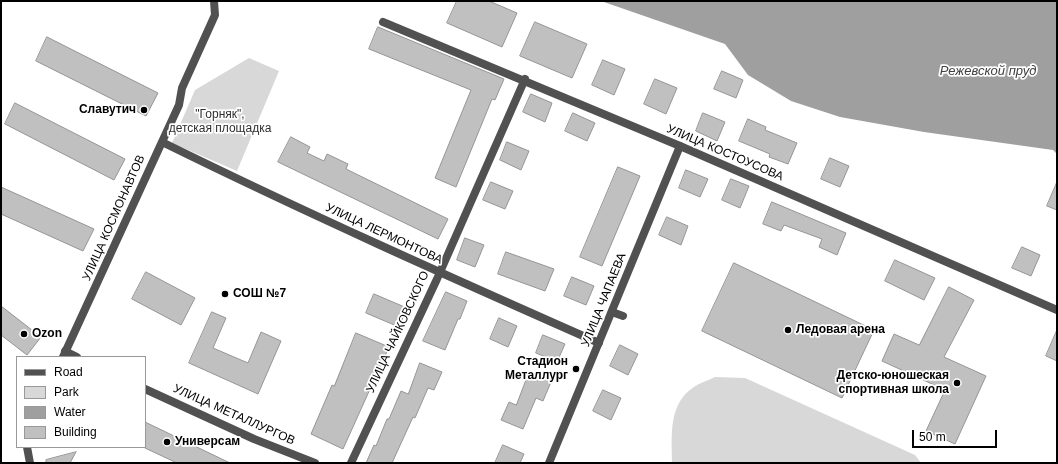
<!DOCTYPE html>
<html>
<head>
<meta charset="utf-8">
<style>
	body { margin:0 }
	#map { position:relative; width:1058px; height:464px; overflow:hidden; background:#fff; font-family:Arial,sans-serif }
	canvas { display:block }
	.frame { position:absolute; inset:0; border:2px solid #000; pointer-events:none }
	.legend { position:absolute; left:16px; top:356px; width:130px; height:92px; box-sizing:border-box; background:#fff; border:1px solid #999; margin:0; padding:5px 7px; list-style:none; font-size:12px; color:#000 }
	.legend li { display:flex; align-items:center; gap:8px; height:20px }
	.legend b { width:20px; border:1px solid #999 }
	.scale { position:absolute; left:912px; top:430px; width:85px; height:18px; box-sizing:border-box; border:2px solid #000; border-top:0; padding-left:5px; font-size:12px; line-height:14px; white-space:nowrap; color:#000; -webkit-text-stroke:3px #fff; paint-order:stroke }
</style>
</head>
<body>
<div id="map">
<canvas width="1058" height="464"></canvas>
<div class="frame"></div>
<ul class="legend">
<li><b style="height:5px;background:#515151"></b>Road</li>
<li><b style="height:11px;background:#d8d8d8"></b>Park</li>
<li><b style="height:11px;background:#9f9f9f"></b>Water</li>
<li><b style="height:11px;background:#c0c0c0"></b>Building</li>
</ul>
<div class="scale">50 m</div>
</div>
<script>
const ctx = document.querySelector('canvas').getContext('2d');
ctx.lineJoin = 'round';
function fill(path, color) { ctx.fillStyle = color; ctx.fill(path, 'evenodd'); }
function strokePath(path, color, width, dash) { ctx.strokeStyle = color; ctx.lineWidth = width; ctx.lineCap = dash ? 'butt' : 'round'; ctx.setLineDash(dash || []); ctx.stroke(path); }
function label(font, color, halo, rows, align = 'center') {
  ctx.font = font + ' Arial,sans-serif'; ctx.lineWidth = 3.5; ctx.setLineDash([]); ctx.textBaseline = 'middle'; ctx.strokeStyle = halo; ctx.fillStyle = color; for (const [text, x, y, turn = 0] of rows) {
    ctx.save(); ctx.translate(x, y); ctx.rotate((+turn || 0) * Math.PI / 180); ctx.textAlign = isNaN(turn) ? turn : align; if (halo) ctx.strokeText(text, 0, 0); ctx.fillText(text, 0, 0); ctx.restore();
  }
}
const green = new Path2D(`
	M 249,58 L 279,71 L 237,171 L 172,143 L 195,90 Z
	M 715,377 L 745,378 L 915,455 L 921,463 L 672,463 C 672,439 668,407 690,390 C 696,384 707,381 715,377 Z`);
const water = new Path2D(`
	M 601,1 L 1057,1 L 1057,154 L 1053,150 L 924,132 L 840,117 L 791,101 L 748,75 L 725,44 Z`);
const building = new Path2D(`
	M 457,1 L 489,1 L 517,13 L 502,47 L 447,23 Z
	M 535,22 L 587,44 L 572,78 L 520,56 Z
	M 378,27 L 504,79 L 495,100 L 492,99 L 456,187 L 435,178 L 471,90 L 369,49 Z
	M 47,37 L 158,93 L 146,116 L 36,61 Z
	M 603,60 L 625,69 L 614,95 L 592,85 Z
	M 722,71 L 743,80 L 736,98 L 714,89 Z
	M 655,79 L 677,88 L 666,114 L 644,104 Z
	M 531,94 L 552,103 L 545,122 L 523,112 Z
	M 15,103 L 125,159 L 114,180 L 5,124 Z
	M 573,113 L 595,123 L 587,141 L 565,131 Z
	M 703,113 L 725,122 L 717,141 L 696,131 Z
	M 748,119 L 766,127 L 765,130 L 797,143 L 788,164 L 769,157 L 770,154 L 739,141 Z
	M 291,137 L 310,147 L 307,153 L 324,161 L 327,154 L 348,164 L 346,169 L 448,219 L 438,239 L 278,162 Z
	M 507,142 L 529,151 L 521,170 L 500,160 Z
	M 830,158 L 849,166 L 840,187 L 821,179 Z
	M 618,167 L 640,176 L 602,266 L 580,257 Z
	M 686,170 L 708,179 L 700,197 L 679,188 Z
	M 731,179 L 749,186 L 740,208 L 722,200 Z
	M 491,182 L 513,191 L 505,209 L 483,200 Z
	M 1057,182 L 1057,210 L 1047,206 Z
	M 1,187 L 94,229 L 83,251 L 1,214 Z
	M 772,202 L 846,233 L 837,255 L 819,247 L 822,239 L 784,225 L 781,231 L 763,224 Z
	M 667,217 L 688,226 L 681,245 L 659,235 Z
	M 465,238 L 484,245 L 475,267 L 457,260 Z
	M 1022,247 L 1040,255 L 1031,276 L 1012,268 Z
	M 506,252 L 554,269 L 545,291 L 498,274 Z
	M 895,260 L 935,278 L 924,300 L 885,281 Z
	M 734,263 L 874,330 L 842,398 L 702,331 Z
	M 146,272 L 195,298 L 181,325 L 132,299 Z
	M 572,277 L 594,286 L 586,305 L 564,296 Z
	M 949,287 L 974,300 L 944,357 L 986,376 L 955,444 L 926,431 L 945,390 L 882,361 L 894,334 L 919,345 Z
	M 446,292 L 467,301 L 460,319 L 458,319 L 445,350 L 423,341 Z
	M 374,294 L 407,308 L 399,327 L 366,313 Z
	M 1,306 L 41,337 L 27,355 L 1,335 Z
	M 212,312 L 226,318 L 213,348 L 248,363 L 261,332 L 281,341 L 258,394 L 189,363 Z
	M 499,318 L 517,326 L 508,347 L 490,339 Z
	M 1057,330 L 1057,361 L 1046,356 Z
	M 356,333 L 389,347 L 343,449 L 311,434 L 332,385 L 334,386 Z
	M 543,335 L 565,344 L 557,362 L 536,353 Z
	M 620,345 L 638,354 L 628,375 L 610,366 Z
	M 420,363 L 442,372 L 434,390 L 428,388 L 415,418 L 413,417 L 392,463 L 366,463 L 374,445 L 376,446 L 387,419 L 389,419 L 401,391 L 408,394 Z
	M 529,373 L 551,382 L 543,401 L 536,398 L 523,429 L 501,420 L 509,402 L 516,405 Z
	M 603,390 L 621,398 L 611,420 L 593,411 Z
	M 145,422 L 230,463 L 177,463 L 145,448 Z
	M 503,445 L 524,454 L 520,463 L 495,463 Z
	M 76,452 L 70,463 L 46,463 L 46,460 Z`);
const minor = new Path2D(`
	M 383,22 L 680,146
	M 162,142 C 306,213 452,278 599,343
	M 65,351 L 77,357
	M 63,357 L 179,105 L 182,88 L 215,15 L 214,1
	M 145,389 L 254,439 L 315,463
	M 27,447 L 30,463
	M 351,463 L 437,279 L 525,79`);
const tertiary = new Path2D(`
	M 612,312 L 623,316
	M 549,463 L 680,146 L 1057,310`);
const markers = [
	[144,110,4,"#000"],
	[225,294,4,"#000"],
	[788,330,4,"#000"],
	[24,334,4,"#000"],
	[576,369,4,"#000"],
	[957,383,4,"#000"],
	[167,442,4,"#000"]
];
const poiNames = [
	["Славутич",136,110,"right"],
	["СОШ №7",233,294],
	["Ледовая арена",796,330],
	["Ozon",32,334],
	["Стадион",568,362,"right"],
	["Металлург",568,376,"right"],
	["Детско-юношеская",949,376,"right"],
	["спортивная школа",949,390,"right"],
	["Универсам",175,442]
];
const parkNames = [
	["\"Горняк\",",220,115],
	["детская площадка",220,129]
];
const streetNames = [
	["УЛИЦА КОСТОУСОВА",725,153,23],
	["УЛИЦА КОСМОНАВТОВ",114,218,-66],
	["УЛИЦА ЛЕРМОНТОВА",384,234,25],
	["УЛИЦА ЧАПАЕВА",604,300,-68],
	["УЛИЦА ЧАЙКОВСКОГО",398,332,-65],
	["УЛИЦА МЕТАЛЛУРГОВ",234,415,24]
];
const waterNames = [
	["Режевской пруд",988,71]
];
fill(green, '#d8d8d8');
fill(water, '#9f9f9f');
fill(building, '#c0c0c0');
strokePath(building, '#959595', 1);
strokePath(minor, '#515151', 8);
strokePath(tertiary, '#515151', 8);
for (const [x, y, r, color] of markers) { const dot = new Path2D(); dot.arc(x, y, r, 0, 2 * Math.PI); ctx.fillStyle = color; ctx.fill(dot); strokePath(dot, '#fff', 1.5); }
label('bold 12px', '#000', '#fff', poiNames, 'left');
label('12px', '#2f2f2f', '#fff', parkNames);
label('12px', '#000', '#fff', streetNames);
label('italic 13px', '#404040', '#fff', waterNames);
</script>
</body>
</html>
